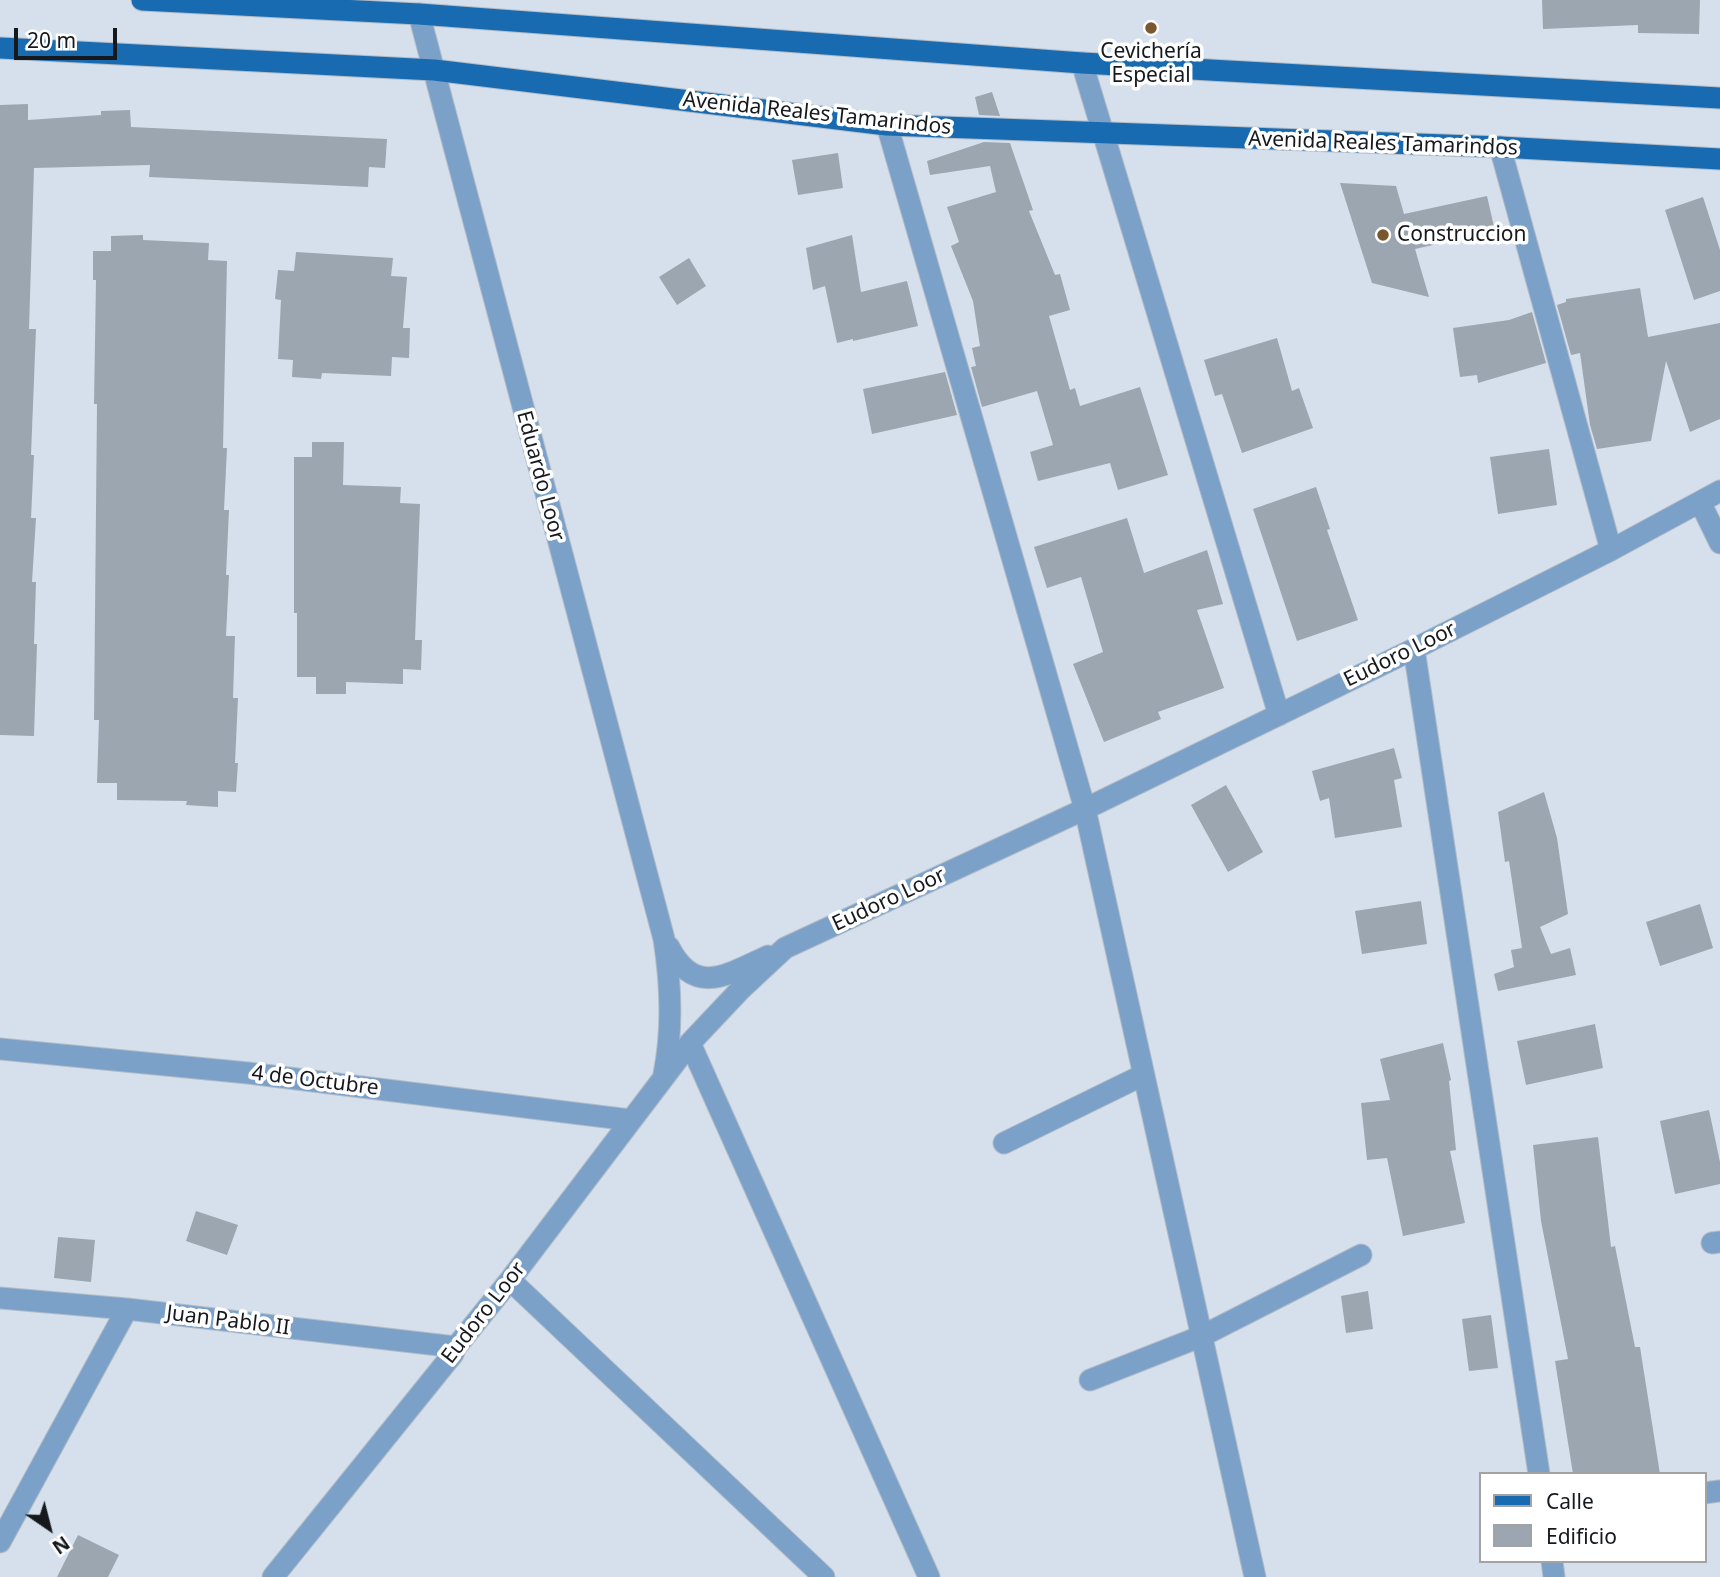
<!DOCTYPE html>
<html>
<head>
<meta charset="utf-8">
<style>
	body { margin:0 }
	#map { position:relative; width:1720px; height:1577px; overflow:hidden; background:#d5e0ec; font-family:"Noto Sans",sans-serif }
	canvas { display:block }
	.legend { position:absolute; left:1479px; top:1472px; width:228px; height:91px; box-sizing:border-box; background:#fff; border:2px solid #a1a3a5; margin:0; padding:9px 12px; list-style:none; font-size:21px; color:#15191e }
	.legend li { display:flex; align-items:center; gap:14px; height:35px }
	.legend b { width:35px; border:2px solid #a1a3a5 }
	.north { position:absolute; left:14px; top:1493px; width:70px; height:70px; -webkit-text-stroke:5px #fff; paint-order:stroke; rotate:145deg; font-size:19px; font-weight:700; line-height:28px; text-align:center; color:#15191e }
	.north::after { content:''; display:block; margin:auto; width:24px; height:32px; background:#15191e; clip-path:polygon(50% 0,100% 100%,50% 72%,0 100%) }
	.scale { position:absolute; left:14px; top:28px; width:103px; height:32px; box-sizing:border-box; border:4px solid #15191e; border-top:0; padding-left:9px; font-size:21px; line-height:24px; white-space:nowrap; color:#15191e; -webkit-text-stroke:5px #fff; paint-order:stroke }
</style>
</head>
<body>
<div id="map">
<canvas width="1720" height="1577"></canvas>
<ul class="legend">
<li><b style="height:9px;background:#186ab1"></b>Calle</li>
<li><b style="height:19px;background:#9ba6b1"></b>Edificio</li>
</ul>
<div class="north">N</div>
<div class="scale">20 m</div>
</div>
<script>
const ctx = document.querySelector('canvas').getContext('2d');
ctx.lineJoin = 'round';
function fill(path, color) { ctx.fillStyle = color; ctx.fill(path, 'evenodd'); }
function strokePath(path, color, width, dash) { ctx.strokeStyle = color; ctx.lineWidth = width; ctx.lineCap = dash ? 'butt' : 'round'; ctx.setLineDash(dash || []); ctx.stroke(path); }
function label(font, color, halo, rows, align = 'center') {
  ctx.font = font + ' "Noto Sans",sans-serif'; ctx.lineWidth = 7; ctx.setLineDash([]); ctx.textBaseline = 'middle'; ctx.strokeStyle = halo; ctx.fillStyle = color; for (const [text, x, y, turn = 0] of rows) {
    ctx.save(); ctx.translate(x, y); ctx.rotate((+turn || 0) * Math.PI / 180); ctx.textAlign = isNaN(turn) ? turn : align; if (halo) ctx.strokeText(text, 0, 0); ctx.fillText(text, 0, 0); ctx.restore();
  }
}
const building = new Path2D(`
	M 1542,0 L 1700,0 L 1699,34 L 1638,33 L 1638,25 L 1543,29 Z
	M 992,92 L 1000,116 L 979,115 L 975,97 Z
	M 28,104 L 28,120 L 101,115 L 101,111 L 130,110 L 131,127 L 387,139 L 385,168 L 369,167 L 368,187 L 149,177 L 150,165 L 34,168 L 29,329 L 36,329 L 31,455 L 34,455 L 31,518 L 36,518 L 32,582 L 36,582 L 34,644 L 37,644 L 34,736 L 0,735 L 0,105 Z
	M 984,142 L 1010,143 L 1033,210 L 1029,211 L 1055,275 L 1060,274 L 1070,310 L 1049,316 L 1070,390 L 1075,388 L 1080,406 L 1140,387 L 1168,475 L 1118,490 L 1110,463 L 1038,481 L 1030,452 L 1053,445 L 1037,391 L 982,407 L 971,367 L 976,366 L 972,348 L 980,346 L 973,301 L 951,246 L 959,242 L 947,207 L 996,192 L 990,166 L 930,175 L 927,161 Z
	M 838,153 L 843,188 L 798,195 L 792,160 Z
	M 1340,183 L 1396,186 L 1404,214 L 1487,196 L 1495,231 L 1415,249 L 1429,297 L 1372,283 Z
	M 1703,197 L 1720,250 L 1720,291 L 1694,300 L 1665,210 Z
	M 143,235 L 143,240 L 209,243 L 208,260 L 227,261 L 223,448 L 227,448 L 224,510 L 229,510 L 226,575 L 229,575 L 226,636 L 235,636 L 233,698 L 238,698 L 235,763 L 238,763 L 236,792 L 218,791 L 218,807 L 186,805 L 187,801 L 117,800 L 117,783 L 97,783 L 99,720 L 94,720 L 97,404 L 94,404 L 96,280 L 93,280 L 93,251 L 111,251 L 111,236 Z
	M 852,235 L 861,292 L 907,281 L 918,326 L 853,341 L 853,339 L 837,343 L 825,286 L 813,290 L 806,248 Z
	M 296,252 L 393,258 L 391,276 L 407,277 L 403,328 L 410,328 L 409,358 L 392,357 L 391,376 L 322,373 L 321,379 L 292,377 L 293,360 L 278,359 L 281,300 L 275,299 L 278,270 L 294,271 Z
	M 689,258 L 706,286 L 677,305 L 659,277 Z
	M 1640,288 L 1648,337 L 1720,323 L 1720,419 L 1690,432 L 1666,361 L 1651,441 L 1597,449 L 1590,425 L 1580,353 L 1571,355 L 1557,305 L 1566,302 L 1566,299 Z
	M 1532,312 L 1546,363 L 1478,383 L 1477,375 L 1460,377 L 1453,328 L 1509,320 Z
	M 1277,338 L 1292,391 L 1299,388 L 1313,428 L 1242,453 L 1222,394 L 1215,396 L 1204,360 Z
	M 945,372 L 957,415 L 872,434 L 863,389 Z
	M 312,442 L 344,442 L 343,485 L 401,487 L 400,503 L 420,504 L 415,640 L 422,640 L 421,670 L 403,669 L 403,684 L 346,682 L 346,694 L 316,694 L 316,677 L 297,677 L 297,613 L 294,613 L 294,457 L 312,457 Z
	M 1549,449 L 1557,505 L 1498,514 L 1490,457 Z
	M 1316,487 L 1330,529 L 1327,530 L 1358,620 L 1297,641 L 1253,509 Z
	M 1127,518 L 1144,573 L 1207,550 L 1223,604 L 1197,610 L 1224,688 L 1158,712 L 1161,719 L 1104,742 L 1073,664 L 1103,652 L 1081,577 L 1047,588 L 1034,547 Z
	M 1394,748 L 1402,778 L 1394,780 L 1402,827 L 1335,838 L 1329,798 L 1320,801 L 1312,771 Z
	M 1226,785 L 1263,852 L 1228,872 L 1191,805 Z
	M 1544,792 L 1557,838 L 1568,914 L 1540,927 L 1551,954 L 1570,948 L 1576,975 L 1498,991 L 1494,974 L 1514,967 L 1511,950 L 1522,948 L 1509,861 L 1505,862 L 1498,812 Z
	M 1421,901 L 1427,944 L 1362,954 L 1355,911 Z
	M 1700,904 L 1713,948 L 1660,966 L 1646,922 Z
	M 1595,1024 L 1603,1068 L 1526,1085 L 1517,1041 Z
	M 1443,1043 L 1451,1080 L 1449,1081 L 1456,1150 L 1450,1151 L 1465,1223 L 1403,1236 L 1387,1158 L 1367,1160 L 1361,1103 L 1390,1100 L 1380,1059 Z
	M 1709,1110 L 1720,1162 L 1720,1184 L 1675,1194 L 1660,1121 Z
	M 1598,1137 L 1611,1247 L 1615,1246 L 1635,1347 L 1640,1347 L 1660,1474 L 1573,1474 L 1555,1361 L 1568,1359 L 1541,1221 L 1533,1145 Z
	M 196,1211 L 238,1225 L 227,1255 L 186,1241 Z
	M 58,1237 L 95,1240 L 91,1282 L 54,1278 Z
	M 1368,1291 L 1373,1329 L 1346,1333 L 1341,1296 Z
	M 1491,1315 L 1498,1368 L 1469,1371 L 1462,1319 Z
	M 78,1535 L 119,1555 L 108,1577 L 57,1577 Z`);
const minor = new Path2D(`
	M 419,14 L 664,939 C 671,984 673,1029 664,1074
	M 1082,63 L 1279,715
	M 887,125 L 1085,809 L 1255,1577
	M 1500,147 L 1611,550
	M 1700,502 L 1720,543
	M 1414,649 L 1539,1474
	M 669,947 C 695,998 728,974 768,956
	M 690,1043 L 929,1577
	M 0,1049 L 248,1073 L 630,1120
	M 1004,1143 L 1143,1075
	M 1712,1243 L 1720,1242
	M 510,1280 L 824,1577
	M 0,1298 L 127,1309 L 456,1347
	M 1090,1380 L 1202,1336 L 1361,1255
	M 1704,1493 L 1720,1491
	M 0,1542 L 127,1309
	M 1552,1561 L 1554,1577
	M 273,1577 L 453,1354 L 456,1347 L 510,1280 L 690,1043 L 741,989 L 785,948 L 1085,809 L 1414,649 L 1611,550 L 1720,491`);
const major = new Path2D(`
	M 142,0 L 419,14 L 1082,63 L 1720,98
	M 0,48 L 434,70 L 887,125 L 1500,147 L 1720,159`);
const markers = [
	[1151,28,7,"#79582f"],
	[1383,235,7,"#79582f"]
];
const poiNames = [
	["Cevichería",1151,52],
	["Especial",1151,76],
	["Construccion",1397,235,"left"]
];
const streetNames = [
	["Avenida Reales Tamarindos",817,114,6],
	["Avenida Reales Tamarindos",1383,144,2],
	["Eduardo Loor",540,476,75],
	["Eudoro Loor",1400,655,-26],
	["Eudoro Loor",889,900,-25],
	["4 de Octubre",315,1081,7],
	["Eudoro Loor",484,1313,-52],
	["Juan Pablo II",228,1321,7]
];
fill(building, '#9ba6b1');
strokePath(minor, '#b2bcc7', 23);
strokePath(major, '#b2bcc7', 23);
strokePath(minor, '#7ca1c9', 21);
strokePath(major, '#186ab1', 21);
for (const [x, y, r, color] of markers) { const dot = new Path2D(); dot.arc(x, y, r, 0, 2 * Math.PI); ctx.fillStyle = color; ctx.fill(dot); strokePath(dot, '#fff', 2.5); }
label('21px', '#15191e', '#fff', poiNames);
label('21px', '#15191e', '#fff', streetNames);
</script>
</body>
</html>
